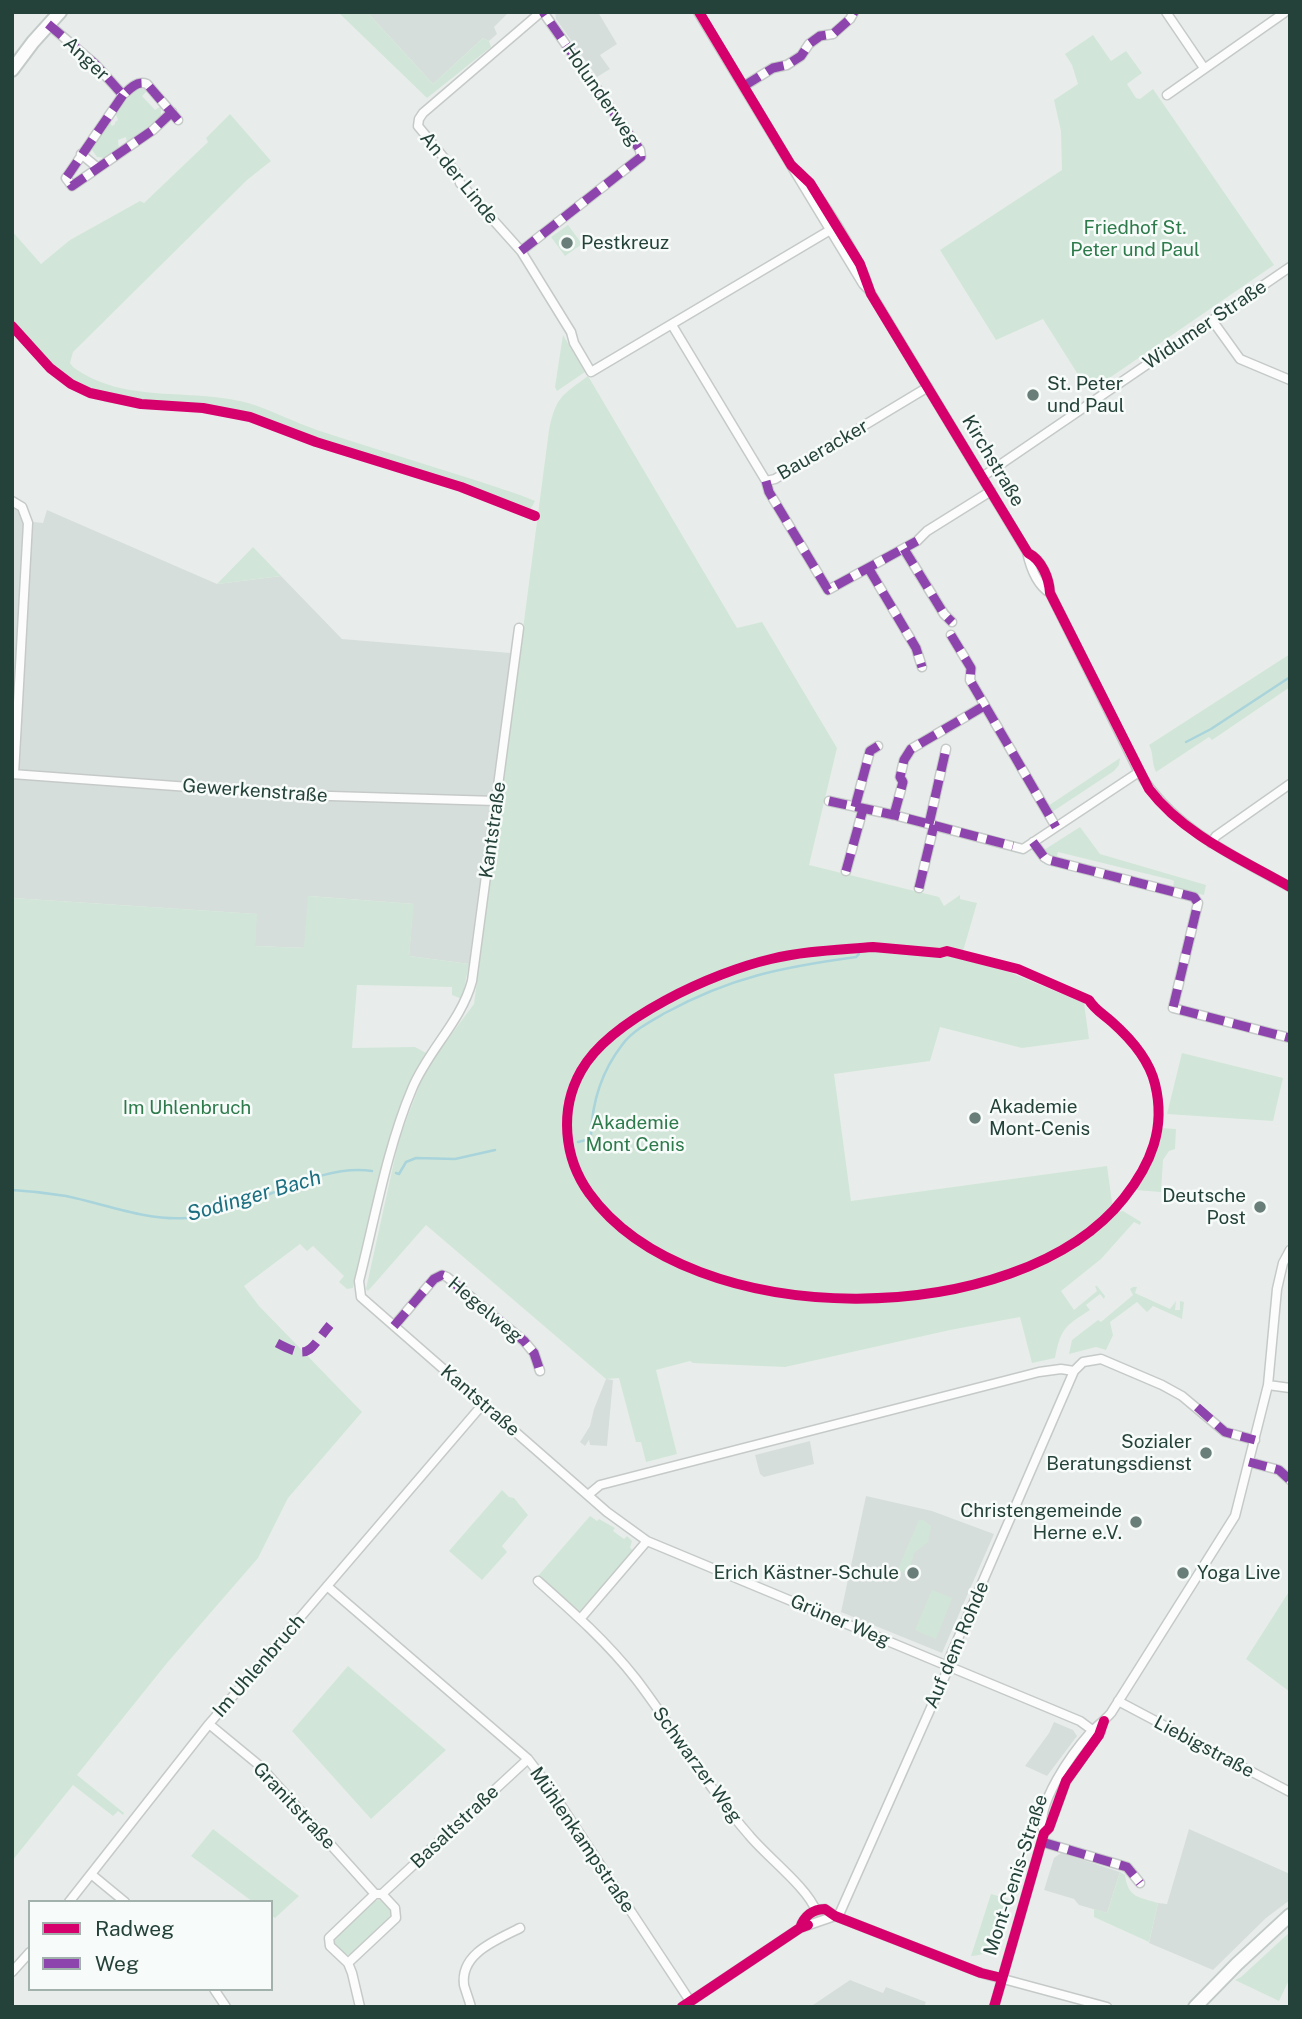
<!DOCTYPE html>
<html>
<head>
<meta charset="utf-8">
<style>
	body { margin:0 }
	#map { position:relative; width:1302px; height:2019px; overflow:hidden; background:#e8edeb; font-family:"Public Sans",sans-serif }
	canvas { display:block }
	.frame { position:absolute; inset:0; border:14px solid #24423a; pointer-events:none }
	.legend { position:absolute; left:28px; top:1900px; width:245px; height:91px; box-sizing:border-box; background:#f7fbf9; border:2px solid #a3b1ad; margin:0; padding:9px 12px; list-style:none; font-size:21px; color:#24423a }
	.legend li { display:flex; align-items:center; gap:14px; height:35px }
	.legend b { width:35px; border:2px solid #a3b1ad }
</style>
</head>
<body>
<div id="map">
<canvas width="1302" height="2019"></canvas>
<div class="frame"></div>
<ul class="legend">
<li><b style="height:9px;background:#d6006c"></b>Radweg</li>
<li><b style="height:9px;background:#8e44ad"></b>Weg</li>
</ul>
</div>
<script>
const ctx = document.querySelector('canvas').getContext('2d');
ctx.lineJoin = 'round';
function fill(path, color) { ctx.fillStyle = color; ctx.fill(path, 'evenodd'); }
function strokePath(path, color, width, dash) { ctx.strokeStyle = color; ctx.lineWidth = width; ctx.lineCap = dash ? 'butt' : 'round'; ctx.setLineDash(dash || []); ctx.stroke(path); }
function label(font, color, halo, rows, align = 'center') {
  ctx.font = font + ' "Public Sans",sans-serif'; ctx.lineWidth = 5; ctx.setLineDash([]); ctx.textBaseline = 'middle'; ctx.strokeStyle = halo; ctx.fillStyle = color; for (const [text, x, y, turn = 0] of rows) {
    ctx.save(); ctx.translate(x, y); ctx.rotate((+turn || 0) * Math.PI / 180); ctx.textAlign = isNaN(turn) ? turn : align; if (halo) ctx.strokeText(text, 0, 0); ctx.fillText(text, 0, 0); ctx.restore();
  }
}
const built = new Path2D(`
	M 367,12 L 509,12 L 494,27 L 497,34 L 489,41 L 483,38 L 433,84 Z
	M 555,12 L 598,12 L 617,44 L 600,55 L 610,69 L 597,77 L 556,19 Z
	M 12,503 L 21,512 L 24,521 L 43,523 L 47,510 L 217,584 L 281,576 L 342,639 L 511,653 L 469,964 L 409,956 L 413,904 L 309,896 L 305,948 L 255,946 L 256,914 L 12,898 Z
	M 606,1379 L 613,1380 L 607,1446 L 590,1445 L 589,1440 L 585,1446 L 580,1442 L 590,1426 L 594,1409 Z
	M 810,1441 L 814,1464 L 764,1477 L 760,1474 L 755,1455 Z
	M 866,1496 L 932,1511 L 994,1534 L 942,1653 L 841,1612 Z
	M 1054,1722 L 1073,1730 L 1077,1736 L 1047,1776 L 1025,1766 L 1049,1733 Z
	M 1189,1829 L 1290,1874 L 1290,1900 L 1266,1918 L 1213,1970 L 1149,1943 L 1158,1903 L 1167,1904 Z
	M 1061,1853 L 1120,1872 L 1107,1913 L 1079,1905 L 1074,1899 L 1044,1890 L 1054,1858 Z
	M 850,1980 L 883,1993 L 886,1987 L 926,2002 L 924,2007 L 810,2007 Z`);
const green = new Path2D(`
	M 338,12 L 367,12 L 433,84 L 483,38 L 489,41 L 491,47 L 427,98 Z
	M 1093,35 L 1111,61 L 1126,51 L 1142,73 L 1127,84 L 1136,98 L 1140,99 L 1153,89 L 1274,265 L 1089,392 L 1043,319 L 996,340 L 940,250 L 1062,170 L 1061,131 L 1054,100 L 1078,84 L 1072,65 L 1065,54 Z
	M 137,89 L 143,89 L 147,91 L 142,96 L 155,110 L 161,106 L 161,116 L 127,144 L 126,137 L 118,140 L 119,149 L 105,158 L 97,157 L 92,150 L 93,144 L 109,120 L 112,126 L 115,124 L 115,122 L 118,120 L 115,112 Z
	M 230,114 L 271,161 L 247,180 L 73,352 L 70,363 L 73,367 C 125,405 189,387 248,403 C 271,410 294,422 317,430 C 384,452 453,472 520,495 L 535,501 L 528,514 L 289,435 L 236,416 L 210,411 L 146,409 L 105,402 L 58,377 L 28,351 L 12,332 L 12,231 L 41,264 L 70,240 L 140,201 L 144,203 L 208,142 L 206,138 Z
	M 568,225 L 582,244 L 565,256 L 551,237 Z
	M 563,335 L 585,372 L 557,391 L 555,387 Z
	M 588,376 L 737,628 L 762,622 L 837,748 L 809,865 L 939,897 L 944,906 L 960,895 L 960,899 L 977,903 L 961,958 L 1009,972 L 1084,1003 L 1089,1039 L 1022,1048 L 940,1027 L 930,1061 L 834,1074 L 851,1201 L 1107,1166 L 1114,1217 L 1117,1212 L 1123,1211 L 1141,1222 L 1140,1225 L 1134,1222 L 1101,1259 L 1061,1291 L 1074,1310 L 1097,1291 L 1095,1286 L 1097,1286 L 1105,1296 L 1104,1299 L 1100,1294 L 1086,1305 L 1090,1310 C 1065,1326 1061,1328 1055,1358 L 1032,1363 L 1020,1317 L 950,1330 L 785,1367 L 693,1363 L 690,1361 L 656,1370 L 677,1454 L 646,1462 L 641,1442 L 636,1442 L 619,1378 L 606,1379 L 426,1225 L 368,1291 L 366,1289 L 399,1139 L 426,1068 L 474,1004 L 549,430 C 556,397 561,396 588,376 Z
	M 253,547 L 281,576 L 217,584 Z
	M 1290,654 L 1290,687 L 1212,740 L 1209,737 L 1156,772 C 1151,762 1154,754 1149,745 Z
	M 1120,758 L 1119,765 L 1114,771 L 1052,812 L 1048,806 Z
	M 1080,827 L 1100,854 L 1206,885 L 1204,895 L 1173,888 L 1174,881 L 1172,880 L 1058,852 L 1056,859 L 1051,858 L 1044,850 Z
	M 308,896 L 414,904 L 409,956 L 469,964 L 462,999 L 452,995 L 452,987 L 357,985 L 352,1048 L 415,1047 L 428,1054 L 389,1153 L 385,1154 L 353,1288 L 347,1289 L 339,1282 L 344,1276 L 313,1246 L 307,1251 L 300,1244 L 244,1286 L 259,1306 L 362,1412 L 288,1498 L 258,1558 L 167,1663 L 77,1775 L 124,1813 L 123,1815 L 118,1811 L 113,1816 L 73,1785 L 12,1861 L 12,898 L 257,914 L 255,946 L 304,948 Z
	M 1182,1053 L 1283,1078 L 1273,1121 L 1167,1114 Z
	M 1161,1128 L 1176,1129 L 1175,1149 L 1169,1151 L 1163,1160 L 1161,1192 L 1135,1190 L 1151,1165 Z
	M 1133,1287 L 1137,1287 L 1135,1293 L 1170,1309 L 1176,1301 L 1175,1310 L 1180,1310 L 1180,1301 L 1184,1302 L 1182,1319 L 1153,1306 L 1147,1312 L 1137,1302 L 1110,1322 L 1113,1335 L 1106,1350 L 1096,1347 L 1069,1354 L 1072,1340 L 1098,1320 L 1101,1322 L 1133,1295 L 1130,1289 Z
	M 502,1490 L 509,1497 L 514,1498 L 528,1515 L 502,1546 L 507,1552 L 482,1580 L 449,1551 Z
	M 590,1516 L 597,1521 L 599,1519 L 615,1528 L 613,1531 L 624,1539 L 627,1536 L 632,1541 L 630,1548 L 634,1551 L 580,1611 L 538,1576 Z
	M 919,1520 L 923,1520 L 931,1526 L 928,1542 L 914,1553 L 910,1568 L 901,1573 L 898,1569 Z
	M 932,1590 L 952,1598 L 936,1639 L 915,1630 Z
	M 1290,1590 L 1290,1692 L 1246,1659 Z
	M 348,1666 L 446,1750 L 371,1819 L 292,1731 Z
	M 213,1829 L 299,1896 L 275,1918 L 271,1915 L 271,1902 L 253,1902 L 191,1856 Z
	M 1120,1872 L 1125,1875 C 1128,1898 1139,1897 1158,1903 L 1149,1942 L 1094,1917 L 1094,1909 L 1107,1913 Z
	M 991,1894 L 1008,1899 C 1001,1923 1003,1955 971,1956 Z
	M 378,1900 C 386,1901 392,1907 391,1915 L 355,1952 L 349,1955 L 343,1953 L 335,1944 L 335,1937 L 372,1902 Z
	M 1290,1932 L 1290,1978 L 1279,2001 L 1235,1980 L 1241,1977 Z`);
const stream = new Path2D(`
	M 1186,742 L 1211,729 L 1290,677
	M 578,1142 L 586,1140 L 591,1135 C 592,1102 602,1071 622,1045 C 632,1031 651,1021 665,1013 C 731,977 783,967 856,957 L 859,954
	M 396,1173 L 399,1174 L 406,1162 L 416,1158 L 455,1159 L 495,1150
	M 12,1190 C 30,1191 48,1193 66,1196 C 105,1204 146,1221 187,1218 C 247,1214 315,1162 372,1171`);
const street = new Path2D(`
	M 541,12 L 423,113 L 419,119 L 418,126 L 458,175 L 460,183 L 521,251 L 571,332 L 574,343 L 591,372 L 837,226
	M 698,12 L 863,284 L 869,290 L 1027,552 C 1030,566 1037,585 1050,593
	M 1166,12 L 1204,68
	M 48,24 L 95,64 L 123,95 C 130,89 137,80 147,84 L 178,120
	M 744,86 L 773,68 L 787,65 L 801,56 L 809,44 L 820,36 L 833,34 L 850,19 L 854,12
	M 123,95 L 66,178 L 72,186 L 153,130 L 172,112
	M 1167,95 L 1284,13
	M 81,154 L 98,168
	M 797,171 C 818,192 863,262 869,290
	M 521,251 L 641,157 L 640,150 L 543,12
	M 1212,320 L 1240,359 L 1290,380
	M 672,325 L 766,481 L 775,479 L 928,387
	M 982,477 L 1290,267
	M 766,481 L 769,492 L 828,590 L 917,541 L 927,531 L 991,491
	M 12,501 L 22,507 L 28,523 L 14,774
	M 904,549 L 944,614 L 952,622
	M 1028,553 C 1042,560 1049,578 1050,593 L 1139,772 C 1173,829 1234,856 1290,887
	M 869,569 L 916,648 L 922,667
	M 519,628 L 472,981 C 461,1022 428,1050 412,1089 C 387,1148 375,1218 359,1281 L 361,1297 L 607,1512 L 647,1541 L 1080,1721 L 1099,1735
	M 951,635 L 971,668 L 970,680 L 1056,827
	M 12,774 L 298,795 L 496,801
	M 829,801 L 894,815 L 1023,849 L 1139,772
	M 855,807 L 870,751 L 878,746
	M 894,815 L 903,782 L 900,777 L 904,760 L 911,749 L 984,706
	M 929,824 L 946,749
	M 1033,842 L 1044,857 L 1049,860 L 1194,897 L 1198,903 L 1173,1008 L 1290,1038
	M 1211,843 L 1216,836 L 1290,784
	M 846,871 L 863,809
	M 919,888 L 934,825
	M 394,1326 L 434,1279 L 442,1275 L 447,1277 L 524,1341 L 534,1353 L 540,1371
	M 1268,1385 L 1290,1388
	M 1249,1462 L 1279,1470 L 1290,1480
	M 588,1495 L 600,1485 L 1039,1372 L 1061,1369 L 1074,1371
	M 538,1581 C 573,1612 607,1642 636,1679 C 675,1730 707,1787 749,1835 C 766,1856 808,1888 816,1911
	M 327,1586 L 528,1759 L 547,1784 L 690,2001
	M 581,1618 L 647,1541
	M 1118,1701 L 1290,1792
	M 209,1724 L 260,1766 L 375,1894
	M 1044,1833 C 1033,1806 1074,1751 1091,1732 C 1098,1725 1105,1720 1111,1713 L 1235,1516 L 1268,1385 L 1277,1289 L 1283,1263 L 1290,1250
	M 1042,1842 L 1127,1867 L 1140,1883
	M 91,1874 L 125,1902
	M 375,1894 L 382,1894 L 395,1908 L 396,1918 L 348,1963 L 330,1946 L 329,1938 Z
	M 382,1894 L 528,1759
	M 69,1902 L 209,1724 L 483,1404
	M 838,1917 L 945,1676 L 950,1657 L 1074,1371 L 1083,1362 L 1101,1359 L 1162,1385 L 1182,1396 L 1225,1432 L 1255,1440
	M 800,1928 C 804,1916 813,1909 825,1909 L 835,1916 L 981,1973 L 1107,2007
	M 348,1963 L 352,1973 L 360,2007
	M 12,1972 L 30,1952
	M 214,1989 L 226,2007
	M 471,2007 C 469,2000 466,1992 464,1985 C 460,1953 497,1940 520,1928
	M 682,2007 L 800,1928 L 835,1916
	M 994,2007 L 1044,1833 L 1049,1828 L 1066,1781 L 1101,1731`);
const secondary = new Path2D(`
	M 12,70 L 33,42 L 60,12
	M 1195,2007 L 1237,1964 L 1290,1915`);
const quiet = new Path2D(`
	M 48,24 L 95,64 L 123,95 C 130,89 137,80 147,84 L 178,120
	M 744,86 L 773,68 L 787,65 L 801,56 L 809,44 L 820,36 L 833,34 L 850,19 L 854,12
	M 123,95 L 66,178 L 72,186 L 153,130 L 172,112
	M 521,251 L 641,157 L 640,150 L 543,12
	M 766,481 L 769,492 L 828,590 L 917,541
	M 904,549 L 944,614 L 952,622
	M 869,569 L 916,648 L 922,667
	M 951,635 L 971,668 L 970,680 L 1056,827
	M 829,801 L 894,815 L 1013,846
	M 855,807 L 870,751 L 878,746
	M 894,815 L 903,782 L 900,777 L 904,760 L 911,749 L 984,706
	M 929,824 L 946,749
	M 1033,842 L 1044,857 L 1049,860 L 1194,897 L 1198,903 L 1173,1008 L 1290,1038
	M 846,871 L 863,809
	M 919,888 L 934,825
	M 394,1326 L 434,1279 L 442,1275 L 447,1277 L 524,1341 L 534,1353 L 540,1371
	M 277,1343 C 311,1361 308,1351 330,1325
	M 1197,1407 L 1225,1432 L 1255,1440
	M 1249,1462 L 1279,1470 L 1290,1480
	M 1042,1842 L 1127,1867 L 1140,1883`);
const cycleway = new Path2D(`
	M 699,12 L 791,165 L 810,183 L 860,264 L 871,294 L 1028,553 C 1042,560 1049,578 1050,593 L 1149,789 C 1184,835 1241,859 1290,887
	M 12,326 L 50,368 L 71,384 L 90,393 L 141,404 L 203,408 L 250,417 L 316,442 L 461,487 L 535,516
	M 873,947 L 940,953 L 947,951 L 1018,969 L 1089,1000 C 1094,1009 1103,1014 1112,1022 C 1130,1038 1149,1059 1155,1084 C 1166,1128 1151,1164 1124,1198 C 1019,1332 690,1334 589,1193 C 564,1158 559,1110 581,1071 C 610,1019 714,972 771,959 C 804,951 839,950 873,947 Z
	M 800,1928 C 804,1916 813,1909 825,1909 L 835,1916 L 981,1973 L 1002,1978
	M 682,2007 L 800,1928 L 808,1925
	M 994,2007 L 1044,1833 L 1049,1828 L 1066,1781 L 1099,1735 L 1104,1721`);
const markers = [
	[567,243,7,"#697e78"],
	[1033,395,7,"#697e78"],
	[975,1118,7,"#697e78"],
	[1260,1207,7,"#697e78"],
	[1206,1453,7,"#697e78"],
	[1136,1522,7,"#697e78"],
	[913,1573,7,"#697e78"],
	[1183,1573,7,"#697e78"]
];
const streetNames = [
	["Anger",86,59,43],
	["Holunderweg",601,95,55],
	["An der Linde",459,178,51],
	["Widumer Straße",1205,325,-34],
	["Baueracker",823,450,-30],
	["Kirchstraße",993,461,59],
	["Gewerkenstraße",255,791,4],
	["Kantstraße",493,830,-82],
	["Hegelweg",485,1310,40],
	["Kantstraße",480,1401,41],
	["Grüner Weg",840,1621,23],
	["Auf dem Rohde",957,1645,-67],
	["Im Uhlenbruch",259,1666,-49],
	["Liebigstraße",1204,1747,28],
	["Schwarzer Weg",697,1765,54],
	["Granitstraße",294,1806,47],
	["Basaltstraße",455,1827,-43],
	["Mühlenkampstraße",582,1840,56],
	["Mont-Cenis-Straße",1016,1875,-72]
];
const parkNames = [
	["Friedhof St.",1135,228],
	["Peter und Paul",1135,250],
	["Im Uhlenbruch",187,1108],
	["Akademie",635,1123],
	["Mont Cenis",635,1145]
];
const poiNames = [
	["Pestkreuz",581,243],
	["St. Peter",1047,384],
	["und Paul",1047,406],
	["Akademie",989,1107],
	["Mont-Cenis",989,1129],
	["Deutsche",1246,1196,"right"],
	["Post",1246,1218,"right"],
	["Sozialer",1192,1442,"right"],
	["Beratungsdienst",1192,1464,"right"],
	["Christengemeinde",1122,1511,"right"],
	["Herne e.V.",1122,1533,"right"],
	["Erich Kästner-Schule",899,1573,"right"],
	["Yoga Live",1197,1573]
];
const waterNames = [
	["Sodinger Bach",254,1196,-16]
];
fill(built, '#d6dedb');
fill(green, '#d1e6d8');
strokePath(stream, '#a9d4db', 2.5);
strokePath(street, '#c5cac8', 11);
strokePath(secondary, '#c3cbc8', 16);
strokePath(street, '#fcfcfc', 8);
strokePath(secondary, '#fcfcfc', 12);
strokePath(quiet, '#8e44ad', 9, [18, 9]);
strokePath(cycleway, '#d6006c', 10);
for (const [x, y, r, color] of markers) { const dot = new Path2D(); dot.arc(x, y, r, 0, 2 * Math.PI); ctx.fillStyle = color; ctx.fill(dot); strokePath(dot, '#f7fbf9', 2.5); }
label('19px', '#24423a', '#f7fbf9', streetNames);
label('19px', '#2d7a4b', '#f7fbf9', parkNames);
label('19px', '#24423a', '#f7fbf9', poiNames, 'left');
label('italic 21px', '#1c6f80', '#f7fbf9', waterNames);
</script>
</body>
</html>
